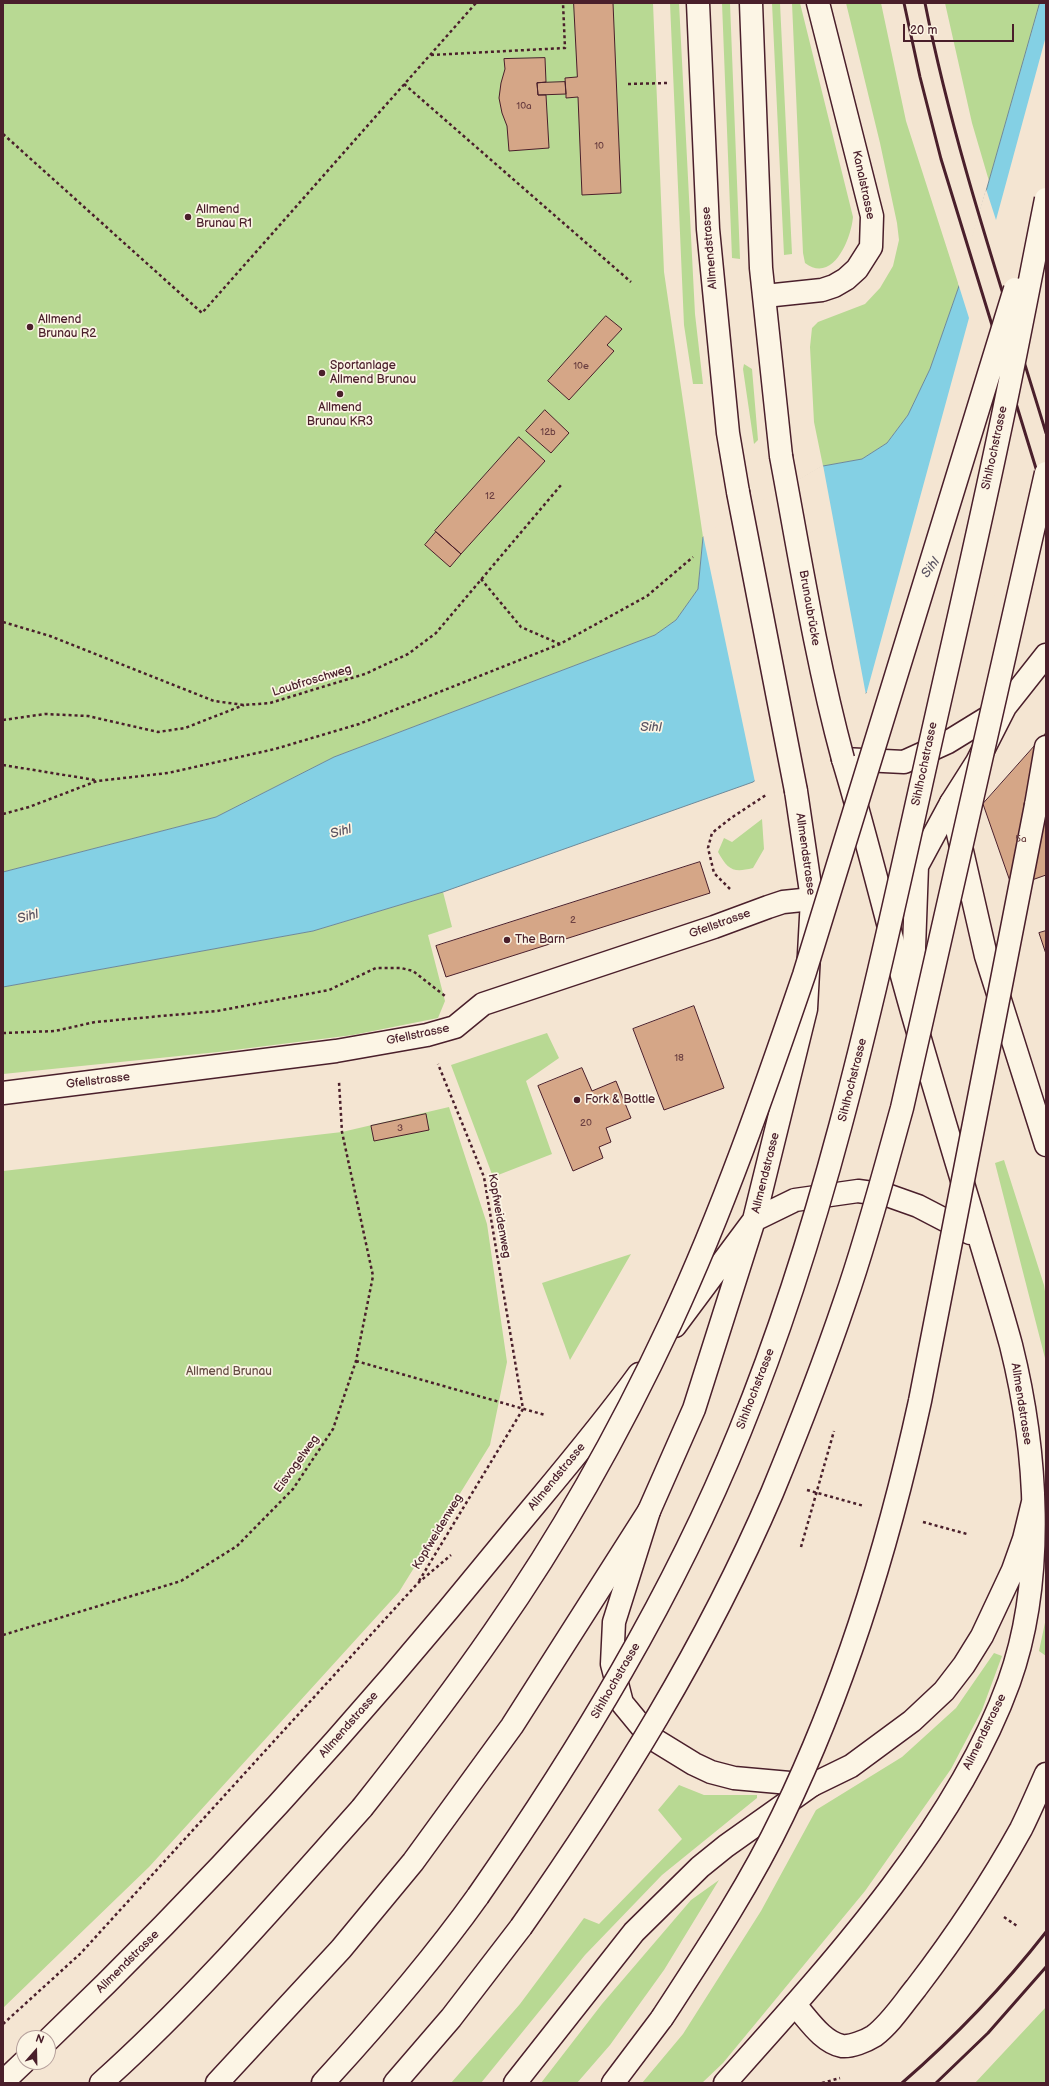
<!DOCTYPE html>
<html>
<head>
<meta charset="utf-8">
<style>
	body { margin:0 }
	#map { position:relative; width:1049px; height:2086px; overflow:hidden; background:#f4e5d2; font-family:"Balsamiq Sans",sans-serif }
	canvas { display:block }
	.frame { position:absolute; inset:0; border:4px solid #4a1f2b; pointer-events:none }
	.north { position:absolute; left:16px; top:2030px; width:40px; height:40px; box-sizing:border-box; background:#fcf5e5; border:1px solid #b59f9b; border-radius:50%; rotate:20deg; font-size:11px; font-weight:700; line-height:16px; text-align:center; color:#4a1f2b }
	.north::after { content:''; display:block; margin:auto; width:14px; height:18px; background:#4a1f2b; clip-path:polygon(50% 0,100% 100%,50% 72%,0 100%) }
	.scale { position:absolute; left:903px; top:24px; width:111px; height:18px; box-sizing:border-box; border:2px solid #4a1f2b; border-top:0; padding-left:5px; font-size:12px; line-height:14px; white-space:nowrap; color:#4a1f2b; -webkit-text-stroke:3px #fcf5e5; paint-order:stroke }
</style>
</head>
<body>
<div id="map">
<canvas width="1049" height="2086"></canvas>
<div class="frame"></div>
<div class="north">N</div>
<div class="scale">20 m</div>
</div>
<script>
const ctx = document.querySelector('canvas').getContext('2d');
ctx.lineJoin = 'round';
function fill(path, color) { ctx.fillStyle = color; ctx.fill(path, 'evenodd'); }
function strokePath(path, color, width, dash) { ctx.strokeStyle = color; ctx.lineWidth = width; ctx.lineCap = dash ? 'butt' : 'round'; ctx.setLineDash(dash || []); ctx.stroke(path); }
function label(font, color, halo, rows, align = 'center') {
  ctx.font = font + ' "Balsamiq Sans",sans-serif'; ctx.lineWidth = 3.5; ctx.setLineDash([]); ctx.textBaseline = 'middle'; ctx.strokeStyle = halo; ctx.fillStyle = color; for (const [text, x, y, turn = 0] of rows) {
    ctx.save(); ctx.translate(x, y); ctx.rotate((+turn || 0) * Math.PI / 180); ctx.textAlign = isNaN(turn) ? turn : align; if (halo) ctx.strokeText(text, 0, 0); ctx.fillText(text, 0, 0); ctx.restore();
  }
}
const green = new Path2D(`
	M 3,3 L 653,3 L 664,272 L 703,537 L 698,589 L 676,620 L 655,635 L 334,757 L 216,817 L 3,872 Z
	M 670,3 L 679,3 L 695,314 L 703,384 L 693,384 L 684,325 Z
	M 722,3 L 730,3 L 740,259 L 732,258 Z
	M 772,3 L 780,3 L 792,254 L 784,255 Z
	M 792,3 L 800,3 L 853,217 C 851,239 833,284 805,263 L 803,253 Z
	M 846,3 L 881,3 L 906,121 L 959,286 L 930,369 L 908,415 L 887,443 L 862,459 L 823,466 L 814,422 L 810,347 L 812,328 L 818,322 L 865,304 L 880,288 L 893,266 L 899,240 L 897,223 L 880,143 Z
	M 945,3 L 1040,3 L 989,181 L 972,123 Z
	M 744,364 L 752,369 L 758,440 L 754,444 L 743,369 Z
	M 762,819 L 764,849 L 753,868 C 733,873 728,870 718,852 L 724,838 L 732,842 Z
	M 443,892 L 452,927 L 428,935 L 445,1001 L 438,1018 L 353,1035 L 218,1052 L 3,1074 L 3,987 L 313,931 Z
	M 547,1033 L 559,1058 L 526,1081 L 552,1154 L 493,1177 L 451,1065 Z
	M 449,1107 L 487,1224 L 507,1362 L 490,1445 L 399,1592 L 149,1867 L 3,2008 L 3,1171 L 342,1132 Z
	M 1004,1160 L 1044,1285 L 1046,1298 L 1046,1362 L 995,1163 Z
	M 631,1254 L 570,1360 L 542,1283 Z
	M 1046,1618 L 1046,1656 L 1039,1651 Z
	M 994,1653 L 1002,1656 L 982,1710 L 951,1769 L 865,1891 L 723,2063 L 702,2083 L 642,2083 L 683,2034 L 761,1911 L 816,1810 L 902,1757 L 956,1708 Z
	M 679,1785 L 704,1795 L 757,1795 L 757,1798 L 662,1875 L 585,1955 L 481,2083 L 451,2083 L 520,2004 L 584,1918 L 599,1924 L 682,1839 L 658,1810 Z
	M 719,1880 L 664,1970 L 610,2045 L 577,2083 L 541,2083 L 602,2004 L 691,1900 Z
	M 1046,2007 L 1046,2083 L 975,2083 Z`);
const water = new Path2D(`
	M 1040,3 L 1046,3 L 1046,518 L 875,686 L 753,782 L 443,892 L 313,931 L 3,987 L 3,872 L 216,817 L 334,757 L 655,635 L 676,620 L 698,589 L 703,537 L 823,466 L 862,459 L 887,443 L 908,415 L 930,369 L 959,286 Z`);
const pier = new Path2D(`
	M 1046,36 L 1046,521 L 976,622 L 876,688 L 755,782 L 703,535 L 823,465 L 866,695 L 969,318 L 958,283 L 986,189 L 996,220 Z`);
const building = new Path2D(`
	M 574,3 L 613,3 L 621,193 L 582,195 L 578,97 L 566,98 L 566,94 L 565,78 L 577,77 Z
	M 545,58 L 546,82 L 537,83 L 538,95 L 546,95 L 549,148 L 509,151 L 507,126 L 502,113 L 499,98 L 501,83 L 505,69 L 504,59 Z
	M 565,82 L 566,94 L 538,95 L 537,83 Z
	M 606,316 L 622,329 L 607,345 L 614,351 L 569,400 L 548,381 Z
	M 545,410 L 569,433 L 551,453 L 526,431 Z
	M 519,437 L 545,461 L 461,554 L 435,531 Z
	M 436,532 L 461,554 L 450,567 L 425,545 Z
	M 1046,733 L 1046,875 L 1012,887 L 983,804 Z
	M 700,862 L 710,893 L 446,977 L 436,946 Z
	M 1046,931 L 1046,954 L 1039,933 Z
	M 694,1006 L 724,1088 L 664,1110 L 633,1029 Z
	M 582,1068 L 592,1091 L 616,1081 L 631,1118 L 606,1128 L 611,1142 L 599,1147 L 603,1158 L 573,1171 L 538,1086 Z
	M 426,1114 L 429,1130 L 374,1141 L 371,1126 Z`);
const path = new Path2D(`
	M 431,55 L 565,48 L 563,3
	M 404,84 L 631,282
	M 628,84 L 667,83
	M 3,134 L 202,313 L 476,3
	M 481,579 L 521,627 L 560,644
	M 3,622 L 50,636 L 214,701 L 244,705 L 270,703 L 365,674 L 408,654 L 436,633 L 561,485
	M 3,720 L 45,714 L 88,716 L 158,732 L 185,728 L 244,705
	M 3,765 L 95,780
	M 3,814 L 29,807 L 97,781 L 168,773 L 275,749 L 359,724 L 560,644 L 647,596 L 693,557
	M 730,889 L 714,873 L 708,848 L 712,833 L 731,818 L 766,795
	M 3,1033 L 55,1031 L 95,1022 L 217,1011 L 329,990 L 376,968 L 401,968 L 413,971 L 445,996
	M 356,1361 L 545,1415
	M 807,1490 L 864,1506
	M 923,1522 L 967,1534
	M 801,1547 L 834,1431
	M 419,1581 L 523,1409 L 484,1177 L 438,1064
	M 3,1635 L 181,1581 L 237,1546 L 293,1489 L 333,1429 L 356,1361 L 373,1276 L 342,1132 L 339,1082
	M 1004,1917 L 1017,1926
	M 3,2024 L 81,1953 L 418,1583 L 451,1555
	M 822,2083 L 840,2078`);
const street = new Path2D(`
	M 765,296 L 822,290 L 834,286 L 846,279 L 857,269 L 871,247 L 872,216 L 818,3
	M 951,803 L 986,956 L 1046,1145
	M 3,1093 L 336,1051 L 427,1035 L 455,1027 L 483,1004 L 714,927 L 768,907 L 783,902 L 812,899
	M 795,2005 C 808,2019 822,2042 842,2046 C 851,2047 866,2041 874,2036 C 891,2023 903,2004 916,1988 C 955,1937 990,1885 1021,1829 C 1030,1811 1038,1792 1046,1774`);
const secondary = new Path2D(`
	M 843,759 L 904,762 L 948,742 L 1005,707 L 1046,655
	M 912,1003 L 917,866 L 951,803 L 977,762 L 1005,707`);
const primary = new Path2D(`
	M 698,3 L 708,229 L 728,433 L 738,492
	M 751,3 L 761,268 L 781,456
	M 796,791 L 812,899 L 806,1009 L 754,1220 L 694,1409 L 649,1511 L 614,1622 L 612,1664 L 622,1703 L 650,1737 L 694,1764 L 711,1772 L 734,1778 L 812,1785 L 851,1766 L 912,1721 L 944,1691 L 964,1665 L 982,1636 L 1013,1570 L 1024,1539 L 1033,1502
	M 675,1326 L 754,1220 L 795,1200 L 858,1191 L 887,1195 L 918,1206 L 970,1233
	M 48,2040 C 211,1884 362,1717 504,1542 C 550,1486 597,1432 639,1374
	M 3,2082 L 24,2062
	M 725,2083 C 828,1968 956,1829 1009,1682 C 1046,1579 1037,1449 1011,1345 C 999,1301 985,1257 972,1213 C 954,1155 937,1097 920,1039 C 892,946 871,851 843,759`);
const highway = new Path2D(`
	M 1036,805 L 1046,747
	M 101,2083 C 196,1998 278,1902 362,1808
	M 217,2083 L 341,1949 L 413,1862 L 512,1726 L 649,1511
	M 323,2083 C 378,2023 431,1962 478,1896
	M 395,2083 L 451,2018 L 521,1927
	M 515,2083 L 634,1932 L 700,1867 L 726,1846 L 812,1785
	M 613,2083 L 662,2018`);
const rail = new Path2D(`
	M 904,3 L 920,77 L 941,159 L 1046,501
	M 925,3 C 954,149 1003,291 1046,433
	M 902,2083 C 955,2037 1003,1987 1046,1932
	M 936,2083 L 988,2033 L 1046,1967`);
const primaryBridge = new Path2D(`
	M 781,456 C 800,558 816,659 843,759
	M 738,492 L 796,791`);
const highwayBridge = new Path2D(`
	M 362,1808 C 408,1750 452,1693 494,1632 C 562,1535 621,1429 671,1322 C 723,1210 764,1092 804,975 L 1015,289
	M 478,1896 C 580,1749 673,1596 740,1431 C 824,1225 871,1009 919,794 C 945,676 973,558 998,439 C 1015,360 1030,279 1046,199
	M 521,1927 C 617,1790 706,1647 772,1493 C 798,1430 823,1366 845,1301 C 867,1238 884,1173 902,1108 L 1046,473
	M 662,2018 C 705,1952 749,1886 783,1815 C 847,1683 889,1543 920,1401 L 1036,805`);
const markers = [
	[188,217,4,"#4a1f2b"],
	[30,327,4,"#4a1f2b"],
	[322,373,4,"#4a1f2b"],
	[340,394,4,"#4a1f2b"],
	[507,940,4,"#4a1f2b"],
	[577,1100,4,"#4a1f2b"]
];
const numberNames = [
	["10a",524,106],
	["10",599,146],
	["10e",581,366],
	["12b",548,432],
	["12",490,496],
	["5a",1021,839],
	["2",573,920],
	["18",679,1058],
	["20",586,1123],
	["3",400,1128]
];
const streetNames = [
	["Kanalstrasse",863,185,78],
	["Allmendstrasse",710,248,-95],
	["Sihlhochstrasse",995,448,-78],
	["Brunaubrücke",809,608,80],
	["Laubfroschweg",312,681,-17],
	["Sihlhochstrasse",925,764,-78],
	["Allmendstrasse",805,854,82],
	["Gfellstrasse",720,924,-20],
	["Gfellstrasse",418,1035,-12],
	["Sihlhochstrasse",853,1080,-76],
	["Gfellstrasse",98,1081,-7],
	["Allmendstrasse",766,1173,-76],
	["Kopfweidenweg",499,1216,80],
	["Sihlhochstrasse",756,1389,-69],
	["Allmendstrasse",1021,1404,81],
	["Eisvogelweg",297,1464,-54],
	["Allmendstrasse",557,1477,-51],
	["Kopfweidenweg",438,1532,-59],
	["Sihlhochstrasse",616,1681,-60],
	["Allmendstrasse",349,1725,-49],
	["Allmendstrasse",985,1732,-64],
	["Allmendstrasse",128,1962,-45]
];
const poiNames = [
	["Allmend",196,210],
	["Brunau R1",196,224],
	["Allmend",38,320],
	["Brunau R2",38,334],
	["Sportanlage",330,366],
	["Allmend Brunau",330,380],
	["Allmend",340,408,"center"],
	["Brunau KR3",340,422,"center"],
	["The Barn",515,940],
	["Fork & Bottle",585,1100]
];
const parkNames = [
	["Allmend Brunau",229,1372]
];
const waterNames = [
	["Sihl",931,568,-54],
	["Sihl",651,728],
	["Sihl",341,832,-15],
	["Sihl",28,917,-15]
];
fill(green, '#b8d993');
fill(water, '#84d0e4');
strokePath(water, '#6d899a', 1);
fill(pier, '#f4e5d2');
fill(building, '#d5a687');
strokePath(building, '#4a1f2b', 1);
strokePath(street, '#4a1f2b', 25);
strokePath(secondary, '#4a1f2b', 25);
strokePath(primary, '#4a1f2b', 25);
strokePath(highway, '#4a1f2b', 25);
strokePath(path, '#4a1f2b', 2.5, [3, 3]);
strokePath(street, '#fcf5e5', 22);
strokePath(secondary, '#fcf5e5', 22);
strokePath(primary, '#fcf5e5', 22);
strokePath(highway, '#fcf5e5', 22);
strokePath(rail, '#4a1f2b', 3);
strokePath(primaryBridge, '#4a1f2b', 25, []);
strokePath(highwayBridge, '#4a1f2b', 25, []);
strokePath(primaryBridge, '#fcf5e5', 22);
strokePath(highwayBridge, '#fcf5e5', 22);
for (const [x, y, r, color] of markers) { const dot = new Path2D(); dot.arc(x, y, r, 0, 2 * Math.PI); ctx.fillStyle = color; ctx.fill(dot); strokePath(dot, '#fcf5e5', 1.5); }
label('10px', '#6d4142', null, numberNames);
label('12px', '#4a1f2b', '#fcf5e5', streetNames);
label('12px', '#4a1f2b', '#fcf5e5', poiNames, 'left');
label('12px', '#664e45', '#fcf5e5', parkNames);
label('italic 13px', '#5b5462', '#fcf5e5', waterNames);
</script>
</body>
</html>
